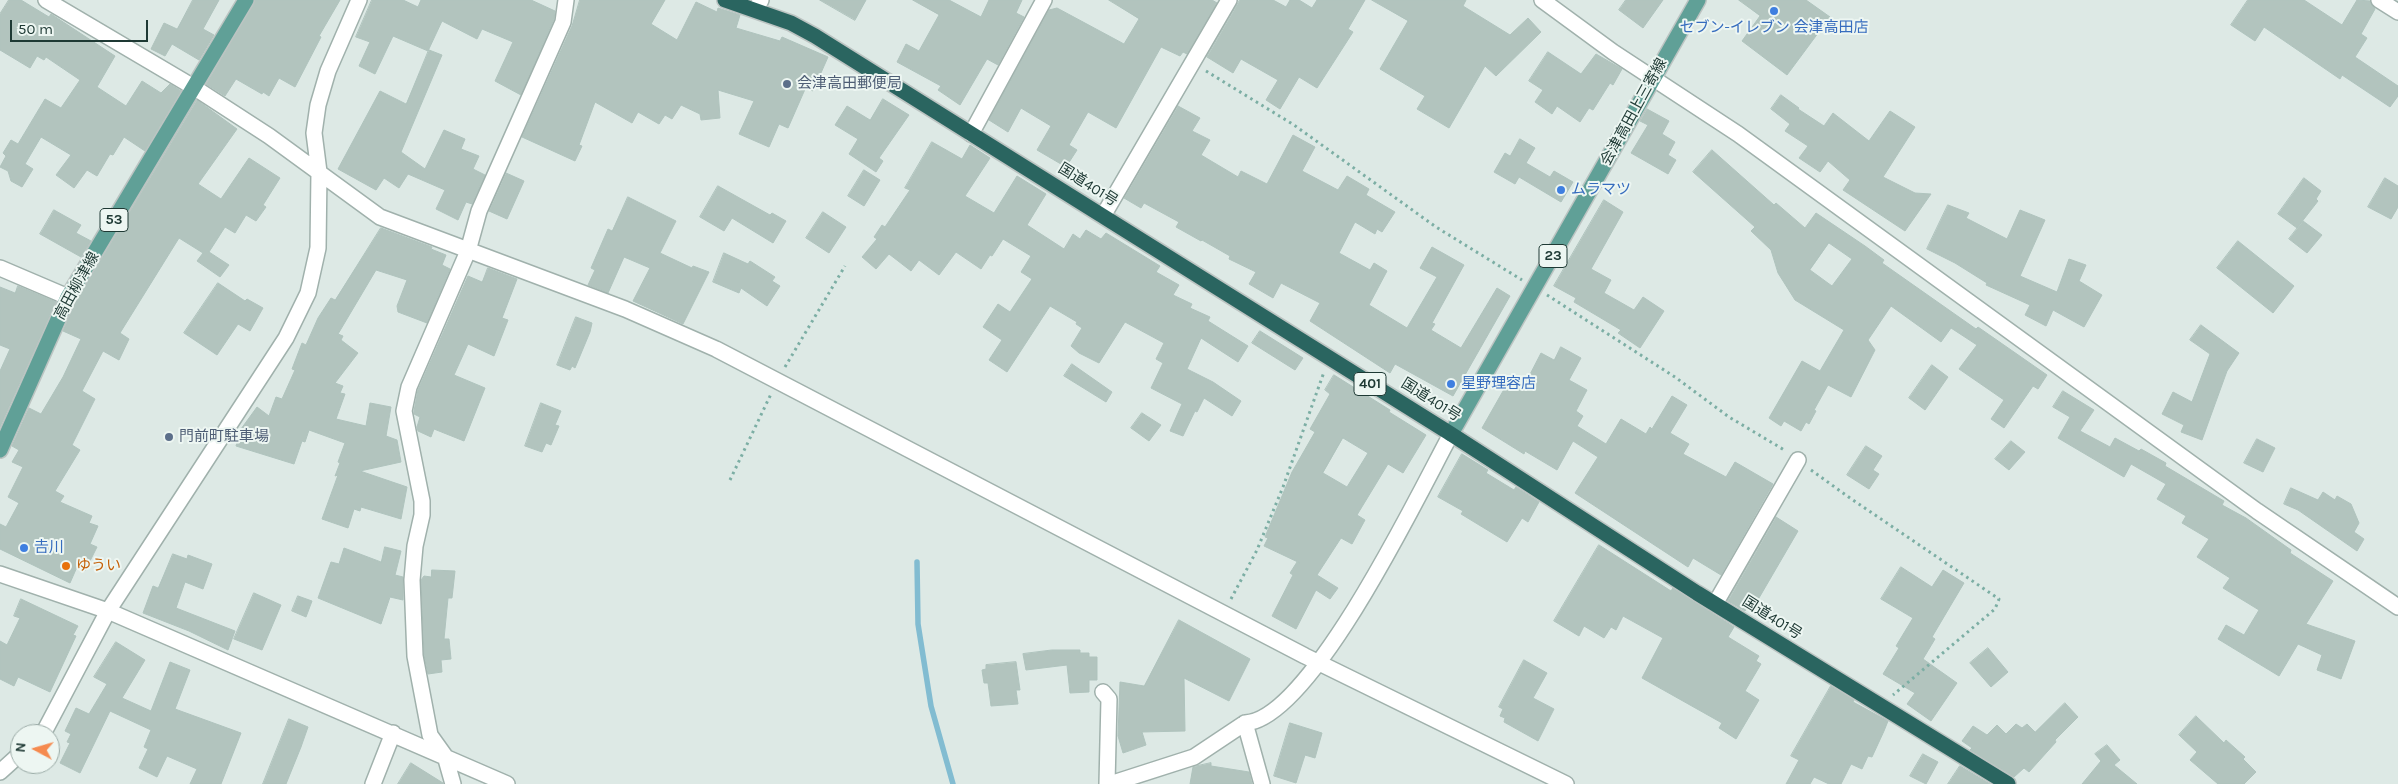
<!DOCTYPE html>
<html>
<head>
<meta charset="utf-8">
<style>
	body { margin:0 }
	#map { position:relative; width:2398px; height:784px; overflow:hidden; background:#dde9e5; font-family:Karla,sans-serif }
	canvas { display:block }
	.north { position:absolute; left:10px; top:724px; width:50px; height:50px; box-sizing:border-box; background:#edf6f2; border:1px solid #9aaaa6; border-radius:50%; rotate:276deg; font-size:14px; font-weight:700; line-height:20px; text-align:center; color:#1e3934 }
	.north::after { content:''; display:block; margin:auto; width:18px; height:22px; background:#f58a4f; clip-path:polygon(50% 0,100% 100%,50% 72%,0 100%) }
	.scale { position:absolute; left:10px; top:20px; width:138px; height:22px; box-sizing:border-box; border:2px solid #1e3934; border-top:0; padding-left:6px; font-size:15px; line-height:18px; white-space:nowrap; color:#1e3934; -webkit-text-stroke:4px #edf6f2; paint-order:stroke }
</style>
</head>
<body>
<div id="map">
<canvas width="2398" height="784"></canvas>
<div class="north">N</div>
<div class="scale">50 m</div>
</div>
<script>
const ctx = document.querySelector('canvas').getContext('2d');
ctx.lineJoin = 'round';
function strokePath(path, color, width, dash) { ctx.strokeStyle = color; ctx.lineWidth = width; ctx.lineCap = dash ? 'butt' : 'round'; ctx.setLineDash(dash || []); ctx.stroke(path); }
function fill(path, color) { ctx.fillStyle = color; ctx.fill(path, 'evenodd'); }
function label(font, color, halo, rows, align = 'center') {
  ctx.font = font + ' Karla,"Noto Sans JP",sans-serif'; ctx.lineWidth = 4; ctx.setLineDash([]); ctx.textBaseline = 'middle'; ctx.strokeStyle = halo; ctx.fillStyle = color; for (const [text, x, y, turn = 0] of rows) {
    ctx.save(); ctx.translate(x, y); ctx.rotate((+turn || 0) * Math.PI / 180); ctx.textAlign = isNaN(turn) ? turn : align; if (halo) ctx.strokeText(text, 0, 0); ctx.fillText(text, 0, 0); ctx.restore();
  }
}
const stream = new Path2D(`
	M 917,562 L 918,624 L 931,706 L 953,784`);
const building = new Path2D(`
	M 9,0 L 21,0 L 49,17 L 51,14 L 115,56 L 97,87 L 126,106 L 142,81 L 161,93 L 170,84 L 181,91 L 145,151 L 124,137 L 113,155 L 110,154 L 97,176 L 87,170 L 74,188 L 56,175 L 71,155 L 41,137 L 25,164 L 33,169 L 22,187 L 11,181 L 8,171 L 0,167 L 6,156 L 3,153 L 11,140 L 18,144 L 45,99 L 61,108 L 80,80 L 46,57 L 44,60 L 37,56 L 30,68 L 0,50 L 0,14 Z
	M 193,0 L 219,0 L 203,29 L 214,35 L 199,60 L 172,44 L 165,56 L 151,49 L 164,23 L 177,29 Z
	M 255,0 L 340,0 L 319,36 L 321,37 L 295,87 L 279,78 L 269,96 L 263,92 L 262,94 L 236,79 L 225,96 L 206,84 Z
	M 372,0 L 403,0 L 418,7 L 421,0 L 531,0 L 555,11 L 554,19 L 521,95 L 495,81 L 513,42 L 482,29 L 477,39 L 442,21 L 428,51 L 393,36 L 375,74 L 359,66 L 370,42 L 356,37 Z
	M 580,0 L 665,0 L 651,24 L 677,40 L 696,2 L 717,12 L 718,8 L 740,15 L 736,28 L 780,41 L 782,37 L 828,57 L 813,91 L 806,87 L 788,128 L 779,124 L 769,147 L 739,134 L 754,101 L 718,90 L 720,118 L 701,120 L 700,114 L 681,105 L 672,119 L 665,115 L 659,124 L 638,112 L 632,123 L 595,102 L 579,145 L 582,146 L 575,161 L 522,137 L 572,26 Z
	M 820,0 L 866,0 L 855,20 Z
	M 913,0 L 949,0 L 981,17 L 989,0 L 1022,0 L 1016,13 L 1024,17 L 998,65 L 987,59 L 960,105 L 938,90 L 941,86 L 897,62 L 906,44 L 919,51 L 939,15 Z
	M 1109,0 L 1212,0 L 1217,3 L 1187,54 L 1183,52 L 1180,56 L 1161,47 L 1116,128 L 1088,112 L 1069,145 L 1077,150 L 1066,167 L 1037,150 L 1051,126 L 1021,108 L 1008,132 L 989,120 L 1049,10 L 1057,8 L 1124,44 L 1139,19 Z
	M 1240,0 L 1273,0 L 1286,7 L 1290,0 L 1299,0 L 1312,8 L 1317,0 L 1365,0 L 1348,29 L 1353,32 L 1317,88 L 1299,77 L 1280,109 L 1266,100 L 1278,80 L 1241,59 L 1233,73 L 1207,57 Z
	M 1372,0 L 1466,0 L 1463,6 L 1510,35 L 1528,18 L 1541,32 L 1496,76 L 1485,66 L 1449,128 L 1417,109 L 1425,96 L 1380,69 L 1408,21 Z
	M 1626,0 L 1663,0 L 1643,28 L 1619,10 Z
	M 1739,0 L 1806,0 L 1830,17 L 1787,75 L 1742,41 L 1760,16 Z
	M 2248,0 L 2304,0 L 2342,25 L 2357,0 L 2370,1 L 2375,9 L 2361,34 L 2367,38 L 2355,57 L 2398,86 L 2398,96 L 2390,107 L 2342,75 L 2340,79 L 2264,27 L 2255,41 L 2231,25 Z
	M 429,50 L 442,55 L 401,152 L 425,169 L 444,130 L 465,139 L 461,149 L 479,156 L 473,169 L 485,175 L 472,204 L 466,202 L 458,220 L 436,209 L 445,190 L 408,174 L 399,188 L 384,178 L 376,190 L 338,169 L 380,91 L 406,104 Z
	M 1548,52 L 1581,74 L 1596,54 L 1622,69 L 1613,85 L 1610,83 L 1593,110 L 1589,108 L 1580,122 L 1557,106 L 1552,114 L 1535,102 L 1543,90 L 1529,81 Z
	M 1781,95 L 1799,108 L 1798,109 L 1824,126 L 1833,113 L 1869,141 L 1890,111 L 1915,127 L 1883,177 L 1915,193 L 1931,194 L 1905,231 L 1843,190 L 1850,180 L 1828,161 L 1820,172 L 1799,158 L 1808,146 L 1785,131 L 1790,124 L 1771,109 Z
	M 883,99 L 909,115 L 879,158 L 883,161 L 876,172 L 849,154 L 858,139 L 835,125 L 847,106 L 870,120 Z
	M 197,100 L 237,129 L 198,184 L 221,199 L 249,158 L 280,178 L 263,205 L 266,207 L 256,221 L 246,215 L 235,233 L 225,227 L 209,252 L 229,265 L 220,277 L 197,261 L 203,253 L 179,238 L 120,333 L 129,339 L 119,360 L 103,351 L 82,391 L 95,399 L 72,445 L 80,450 L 55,491 L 64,496 L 60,502 L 92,516 L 89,523 L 98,526 L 90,544 L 97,547 L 85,571 L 77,567 L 70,583 L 0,549 L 0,524 L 6,527 L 19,503 L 8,497 L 23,467 L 12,462 L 19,450 L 12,446 L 29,408 L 41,414 L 63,377 L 81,339 L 63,331 L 76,301 Z
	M 1178,106 L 1200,118 L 1192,131 L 1210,140 L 1201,155 L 1238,177 L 1241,171 L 1267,184 L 1293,135 L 1315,147 L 1302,171 L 1338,190 L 1347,176 L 1369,189 L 1366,195 L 1395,212 L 1382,232 L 1377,229 L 1375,234 L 1355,222 L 1339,253 L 1370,270 L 1374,263 L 1387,271 L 1369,305 L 1407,328 L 1437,277 L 1420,268 L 1432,247 L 1464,265 L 1432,323 L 1435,324 L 1431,330 L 1461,348 L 1497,288 L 1510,296 L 1453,396 L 1395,364 L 1390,373 L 1310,321 L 1320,303 L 1281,283 L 1273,298 L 1249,284 L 1256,272 L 1229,259 L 1230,256 L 1202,240 L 1201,241 L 1176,227 L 1179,222 L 1144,203 L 1141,208 L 1124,198 Z
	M 1647,109 L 1669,121 L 1662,134 L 1675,142 L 1668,155 L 1676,160 L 1668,174 L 1631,153 L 1648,125 L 1640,121 Z
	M 1520,139 L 1535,148 L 1526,163 L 1550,177 L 1554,171 L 1573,182 L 1561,202 L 1519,177 L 1515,184 L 1494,172 L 1505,153 L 1510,156 Z
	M 932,142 L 962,159 L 970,145 L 990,158 L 965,196 L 994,213 L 1017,176 L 1046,194 L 1027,225 L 1064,249 L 1073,234 L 1080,239 L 1086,230 L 1101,239 L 1106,233 L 1160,266 L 1156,272 L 1179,285 L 1173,295 L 1192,304 L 1190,308 L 1210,317 L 1208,321 L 1248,346 L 1238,362 L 1201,338 L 1187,369 L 1213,382 L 1241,401 L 1232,416 L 1204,398 L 1197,412 L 1195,411 L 1183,436 L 1170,431 L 1182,404 L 1151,388 L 1163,363 L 1156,359 L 1164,343 L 1125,322 L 1099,363 L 1079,353 L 1071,346 L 1082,328 L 1076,324 L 1077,322 L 1050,306 L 1007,372 L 989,360 L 1002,340 L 983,327 L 998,304 L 1010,312 L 1032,279 L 1021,272 L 1031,256 L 1003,239 L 992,256 L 990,255 L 981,269 L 956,252 L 939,275 L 919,260 L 911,271 L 889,254 L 876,269 L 862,257 L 877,239 L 874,237 L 882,225 L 885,227 L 910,190 L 905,188 Z
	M 1712,150 L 1774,205 L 1776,203 L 1805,228 L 1816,213 L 1865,246 L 1884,260 L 1882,263 L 1976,329 L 1978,327 L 2047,375 L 2038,389 L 2033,386 L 2004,428 L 1991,419 L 2004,400 L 1959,369 L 1977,345 L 1951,328 L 1941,342 L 1891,306 L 1868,340 L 1875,350 L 1851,397 L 1828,385 L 1814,410 L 1816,411 L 1809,424 L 1806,422 L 1801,431 L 1784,421 L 1781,426 L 1769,418 L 1802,361 L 1820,371 L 1844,330 L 1795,300 L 1778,273 L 1771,250 L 1751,231 L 1755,227 L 1693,172 ZM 1829,243 L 1852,259 L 1832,286 L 1810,270 Z
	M 864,170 L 880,180 L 864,206 L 848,196 Z
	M 506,173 L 524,181 L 507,219 L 489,211 Z
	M 2304,178 L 2321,191 L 2316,199 L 2318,201 L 2297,228 L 2278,214 Z
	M 2385,178 L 2398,186 L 2398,207 L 2391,219 L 2368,207 Z
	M 718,186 L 770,215 L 772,213 L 786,221 L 773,243 L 732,218 L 724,231 L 700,217 Z
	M 628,197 L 676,221 L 660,253 L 692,268 L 693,266 L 709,272 L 683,324 L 633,301 L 650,268 L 624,257 L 608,293 L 588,285 L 595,270 L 591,268 L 608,229 L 612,231 Z
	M 1604,200 L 1623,212 L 1591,269 L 1611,280 L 1604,293 L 1634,310 L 1643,297 L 1664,311 L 1640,348 L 1618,333 L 1621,330 L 1574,302 L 1576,298 L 1554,286 Z
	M 1948,205 L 1969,213 L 1966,218 L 2007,239 L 2020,210 L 2045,220 L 2020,276 L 2057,292 L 2069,259 L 2086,265 L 2079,281 L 2102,295 L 2084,327 L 2053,310 L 2046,326 L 2025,315 L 2030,305 L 1986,285 L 1987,283 L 1955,263 L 1927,249 Z
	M 54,210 L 81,225 L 76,233 L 91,241 L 81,257 L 40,234 Z
	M 823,212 L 846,227 L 829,253 L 806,238 Z
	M 2303,221 L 2322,235 L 2307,253 L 2289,239 Z
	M 381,228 L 432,247 L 431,249 L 446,255 L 442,265 L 450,269 L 427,323 L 398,312 L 397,306 L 407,280 L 376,270 L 338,334 L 343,336 L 341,340 L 358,353 L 335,383 L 343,386 L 340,393 L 345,394 L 336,419 L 366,426 L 370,403 L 391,407 L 386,436 L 397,440 L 401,462 L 360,471 L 407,487 L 401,519 L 361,507 L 360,511 L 354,509 L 348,528 L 322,519 L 338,475 L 335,476 L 340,463 L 338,462 L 345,443 L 309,430 L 305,442 L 302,441 L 294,464 L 236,446 L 241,429 L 257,407 L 269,416 L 276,397 L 282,399 L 295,370 L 292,369 L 302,343 L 306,345 L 318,318 L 331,298 L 335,300 Z
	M 2238,241 L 2294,286 L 2273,313 L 2217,268 Z
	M 724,253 L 748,264 L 750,261 L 775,277 L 772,281 L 780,286 L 767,306 L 741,288 L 739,293 L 713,282 Z
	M 488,268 L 517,279 L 502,318 L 508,320 L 494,356 L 468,344 L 454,375 L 485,388 L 464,441 L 434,429 L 431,437 L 418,431 L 417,427 L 420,417 L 414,414 L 414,411 L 418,390 L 468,276 L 482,282 Z
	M 218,283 L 245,301 L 247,299 L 263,308 L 250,331 L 238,324 L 217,355 L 184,333 Z
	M 18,286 L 56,302 L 0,427 L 0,371 L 10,349 L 0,345 L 0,287 L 15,293 Z
	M 576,317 L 592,323 L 590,332 L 575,368 L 572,366 L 570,370 L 557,365 Z
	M 2201,325 L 2239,353 L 2227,371 L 2202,440 L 2181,432 L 2184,425 L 2162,414 L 2173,392 L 2192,402 L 2210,354 L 2190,340 Z
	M 1260,331 L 1303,358 L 1295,370 L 1252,343 Z
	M 1561,347 L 1581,358 L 1569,380 L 1587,390 L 1576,411 L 1583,416 L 1577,426 L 1606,444 L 1621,419 L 1646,434 L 1650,427 L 1652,429 L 1672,396 L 1687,405 L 1670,433 L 1689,444 L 1683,454 L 1726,477 L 1735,462 L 1773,484 L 1721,575 L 1693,558 L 1688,567 L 1575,493 L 1598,457 L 1573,441 L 1557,470 L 1525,451 L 1524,454 L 1482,428 L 1511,377 L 1525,384 L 1541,353 L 1554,360 Z
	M 1072,364 L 1112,392 L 1106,402 L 1064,376 Z
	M 1932,365 L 1948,377 L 1925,410 L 1909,398 Z
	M 1334,375 L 1390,410 L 1389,412 L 1426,435 L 1403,473 L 1388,464 L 1357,515 L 1365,520 L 1352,544 L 1341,538 L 1317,575 L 1338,588 L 1330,599 L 1316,590 L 1296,629 L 1272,616 L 1293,575 L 1290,573 L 1297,562 L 1300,563 L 1264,546 L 1268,538 L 1265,537 L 1292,472 L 1315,432 L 1310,429 L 1330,394 L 1325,390 ZM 1343,438 L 1368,453 L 1347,487 L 1323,473 Z
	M 2063,391 L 2094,410 L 2080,431 L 2110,447 L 2115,438 L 2139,451 L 2141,449 L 2166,463 L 2165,466 L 2224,501 L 2222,505 L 2246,518 L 2291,550 L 2290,553 L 2333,581 L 2306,624 L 2355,641 L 2341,679 L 2317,670 L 2322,655 L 2298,644 L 2279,676 L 2218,639 L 2226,625 L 2244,635 L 2259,610 L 2223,588 L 2230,578 L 2197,557 L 2209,539 L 2182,523 L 2186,516 L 2157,499 L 2166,484 L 2131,464 L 2124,477 L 2058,438 L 2070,417 L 2053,407 Z
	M 541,403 L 561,411 L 555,425 L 559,426 L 551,445 L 546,443 L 542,452 L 525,446 Z
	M 1142,413 L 1161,425 L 1149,441 L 1131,428 Z
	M 2257,439 L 2275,448 L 2263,472 L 2244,463 Z
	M 2011,441 L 2025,452 L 2009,470 L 1995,459 Z
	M 1866,446 L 1882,456 L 1873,470 L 1879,474 L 1869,489 L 1847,475 Z
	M 1462,454 L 1488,470 L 1486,473 L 1514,490 L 1516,487 L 1539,502 L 1528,522 L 1522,518 L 1507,542 L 1461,514 L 1463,511 L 1438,497 Z
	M 2291,488 L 2318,500 L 2323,492 L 2335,500 L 2337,496 L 2351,504 L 2359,523 L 2354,532 L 2364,539 L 2357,551 L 2298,510 L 2284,504 Z
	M 1776,517 L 1798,531 L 1752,610 L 1748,607 L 1745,611 L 1728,601 Z
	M 1599,545 L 1671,591 L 1673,588 L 1734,627 L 1728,637 L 1759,656 L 1756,661 L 1761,664 L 1745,691 L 1759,700 L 1736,739 L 1719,728 L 1722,723 L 1642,678 L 1663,638 L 1623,616 L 1616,630 L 1611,627 L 1604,638 L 1584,626 L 1579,636 L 1554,621 Z
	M 385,547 L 401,551 L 395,575 L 403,577 L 403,600 L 390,597 L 381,624 L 318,598 L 331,562 L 339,564 L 344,548 L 381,562 Z
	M 173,554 L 187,559 L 188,555 L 212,564 L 203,589 L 185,582 L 176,608 L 235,631 L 228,650 L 189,631 L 143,613 L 153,586 L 158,588 Z
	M 1901,567 L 1932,587 L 1943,570 L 1964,583 L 1932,637 L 1935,639 L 1923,659 L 1957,683 L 1931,721 L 1907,704 L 1915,693 L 1883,674 L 1899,648 L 1896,646 L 1913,618 L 1881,599 Z
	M 432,570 L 455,571 L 452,598 L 448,598 L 444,639 L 449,639 L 451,659 L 441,660 L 442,672 L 428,674 L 424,655 L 421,580 L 424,576 L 431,577 Z
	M 254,593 L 281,605 L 262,650 L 234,639 Z
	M 298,596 L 312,601 L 306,617 L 292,611 Z
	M 21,599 L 78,626 L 73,635 L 76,636 L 50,692 L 18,677 L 14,686 L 0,679 L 0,641 L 7,645 L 20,618 L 14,616 Z
	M 1179,620 L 1250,659 L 1229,701 L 1184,678 L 1185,731 L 1142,732 L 1146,745 L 1123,753 L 1118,736 L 1120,682 L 1144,686 Z
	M 116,642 L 145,660 L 122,698 L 151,711 L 170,662 L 190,670 L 175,709 L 241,733 L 221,784 L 190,784 L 197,769 L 167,756 L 157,777 L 139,768 L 148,749 L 144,747 L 151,730 L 110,711 L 80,773 L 60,763 L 70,743 L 67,742 L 71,734 L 65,731 L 76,708 L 89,714 L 107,684 L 94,677 Z
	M 1988,648 L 2008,672 L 1991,687 L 1970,663 Z
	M 1052,650 L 1080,650 L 1080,653 L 1089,653 L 1089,657 L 1097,657 L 1097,680 L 1089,680 L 1089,692 L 1070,693 L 1067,665 L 1026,670 L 1023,654 Z
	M 1524,660 L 1547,673 L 1533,698 L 1554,709 L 1538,741 L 1504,722 L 1505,718 L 1500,716 L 1503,709 L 1499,707 Z
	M 1016,662 L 1020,690 L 1016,690 L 1018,704 L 991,706 L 988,683 L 984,683 L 982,670 L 986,669 L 986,665 Z
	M 1831,686 L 1854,700 L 1853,702 L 1888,721 L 1884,731 L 1872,757 L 1868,756 L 1862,769 L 1851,764 L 1841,784 L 1829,784 L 1814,777 L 1810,784 L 1786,784 L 1799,760 L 1791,756 Z
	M 2065,703 L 2078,717 L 2055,740 L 2056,742 L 2029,772 L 2024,768 L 2014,777 L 1970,750 L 1972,748 L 1962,741 L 1973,726 L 1987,735 L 1997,725 L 2006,734 L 2016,724 L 2022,728 L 2027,724 L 2035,732 Z
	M 2196,716 L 2224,743 L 2226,740 L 2245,757 L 2243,759 L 2256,772 L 2244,784 L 2218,784 L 2190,760 L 2197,752 L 2179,735 Z
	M 289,719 L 308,727 L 301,747 L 286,784 L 263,784 Z
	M 1290,723 L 1322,733 L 1315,758 L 1305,755 L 1296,783 L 1274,776 Z
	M 2107,745 L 2120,760 L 2114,765 L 2137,784 L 2082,784 L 2101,761 L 2095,754 Z
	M 1923,754 L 1938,762 L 1926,784 L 1910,776 Z
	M 411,763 L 443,783 L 443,784 L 398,784 Z
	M 1211,763 L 1211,766 L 1249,772 L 1252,784 L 1190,784 L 1193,767 Z
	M 1960,766 L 1990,784 L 1948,784 Z`);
const path = new Path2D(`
	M 1206,71 L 1294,125 L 1436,227 L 1522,280
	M 1547,295 L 1675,377 L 1729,417 L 1786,451
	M 785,367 L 845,266
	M 1811,470 L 1850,498 L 1999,599 L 1995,609 L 1893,695
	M 730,480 L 771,394
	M 1231,599 L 1257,550 L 1283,487 L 1324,372`);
const minor = new Path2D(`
	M 46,0 L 195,88 L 269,136 L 380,217 L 625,309 L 716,349 L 1305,656 L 1566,784
	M 1542,0 L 1613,52 L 1738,134 L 2257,511 L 2398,607
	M 2379,0 L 2398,12
	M 756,9 L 761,0
	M 971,134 L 1044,0
	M 1103,216 L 1229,0
	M 0,268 L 68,297
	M 0,574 L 108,611 L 507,784
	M 1715,604 L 1798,460
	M 1103,692 L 1109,699 L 1107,784
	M 1245,723 L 1262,784
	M 43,734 L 108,611 L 286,338 L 308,293 L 318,248 L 319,172 L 314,133 L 318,105 L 328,71 L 359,0
	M 0,772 L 20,754
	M 373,784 L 393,733
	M 453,784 L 445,756 L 430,735 L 415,656 L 412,580 L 415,546 L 422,515 L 422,501 L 404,411 L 409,387 L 468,251 L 479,211 L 563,22 L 566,0
	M 1110,784 L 1194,757 L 1245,723 C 1311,720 1420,491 1451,434`);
const major = new Path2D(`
	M 1451,434 L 1698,0
	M 0,450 L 68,297 L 246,0`);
const highway = new Path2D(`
	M 725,0 L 791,23 L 815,36 L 1451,434 L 1697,593 L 2008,784`);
const markers = [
	[1774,11,5,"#3f7fe0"],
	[787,84,5,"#5c6f8a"],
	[1561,190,5,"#3f7fe0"],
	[1451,384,5,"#3f7fe0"],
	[169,437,5,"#5c6f8a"],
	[24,548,5,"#3f7fe0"],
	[66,566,5,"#e8710a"]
];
const shields = [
	[114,220,28],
	[1553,256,28],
	[1370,384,32]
];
const shieldNames = [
	["53",114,220],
	["23",1553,256],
	["401",1370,384]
];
const shopNames = [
	["セブン-イレブン 会津高田店",1774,28,"center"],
	["ムラマツ",1571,190],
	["星野理容店",1461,384],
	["𠮷川",34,548]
];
const serviceNames = [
	["会津高田郵便局",797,84],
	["門前町駐車場",179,437]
];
const streetNames = [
	["会津高田上三寄線",1634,112,-61],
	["国道401号",1088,185,32],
	["高田柳津線",77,286,-61],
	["国道401号",1431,400,32],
	["国道401号",1772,618,32]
];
const foodNames = [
	["ゆうい",76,566]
];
strokePath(stream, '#82bcd1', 5.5);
fill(building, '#b2c4be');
strokePath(building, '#afc3bd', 1);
strokePath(minor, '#a0b1ac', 18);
strokePath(major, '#bcc4c2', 18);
strokePath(highway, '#bcc4c2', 18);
strokePath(path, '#7caea4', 3, [2.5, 4]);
strokePath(minor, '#fff', 15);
strokePath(major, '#60a097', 15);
strokePath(highway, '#2a6560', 15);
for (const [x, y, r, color] of markers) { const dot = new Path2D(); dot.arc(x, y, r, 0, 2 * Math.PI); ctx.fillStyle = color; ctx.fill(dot); strokePath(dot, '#edf6f2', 2); }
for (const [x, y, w] of shields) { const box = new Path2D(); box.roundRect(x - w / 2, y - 11.5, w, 23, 4); ctx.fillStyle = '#edf6f2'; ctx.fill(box); strokePath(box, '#1e3934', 1); }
label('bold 14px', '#1e3934', null, shieldNames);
label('15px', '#366cbe', '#edf6f2', shopNames, 'left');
label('15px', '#4e5e75', '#edf6f2', serviceNames, 'left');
label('15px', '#1e3934', '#edf6f2', streetNames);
label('15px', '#c56008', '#edf6f2', foodNames, 'left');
</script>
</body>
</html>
